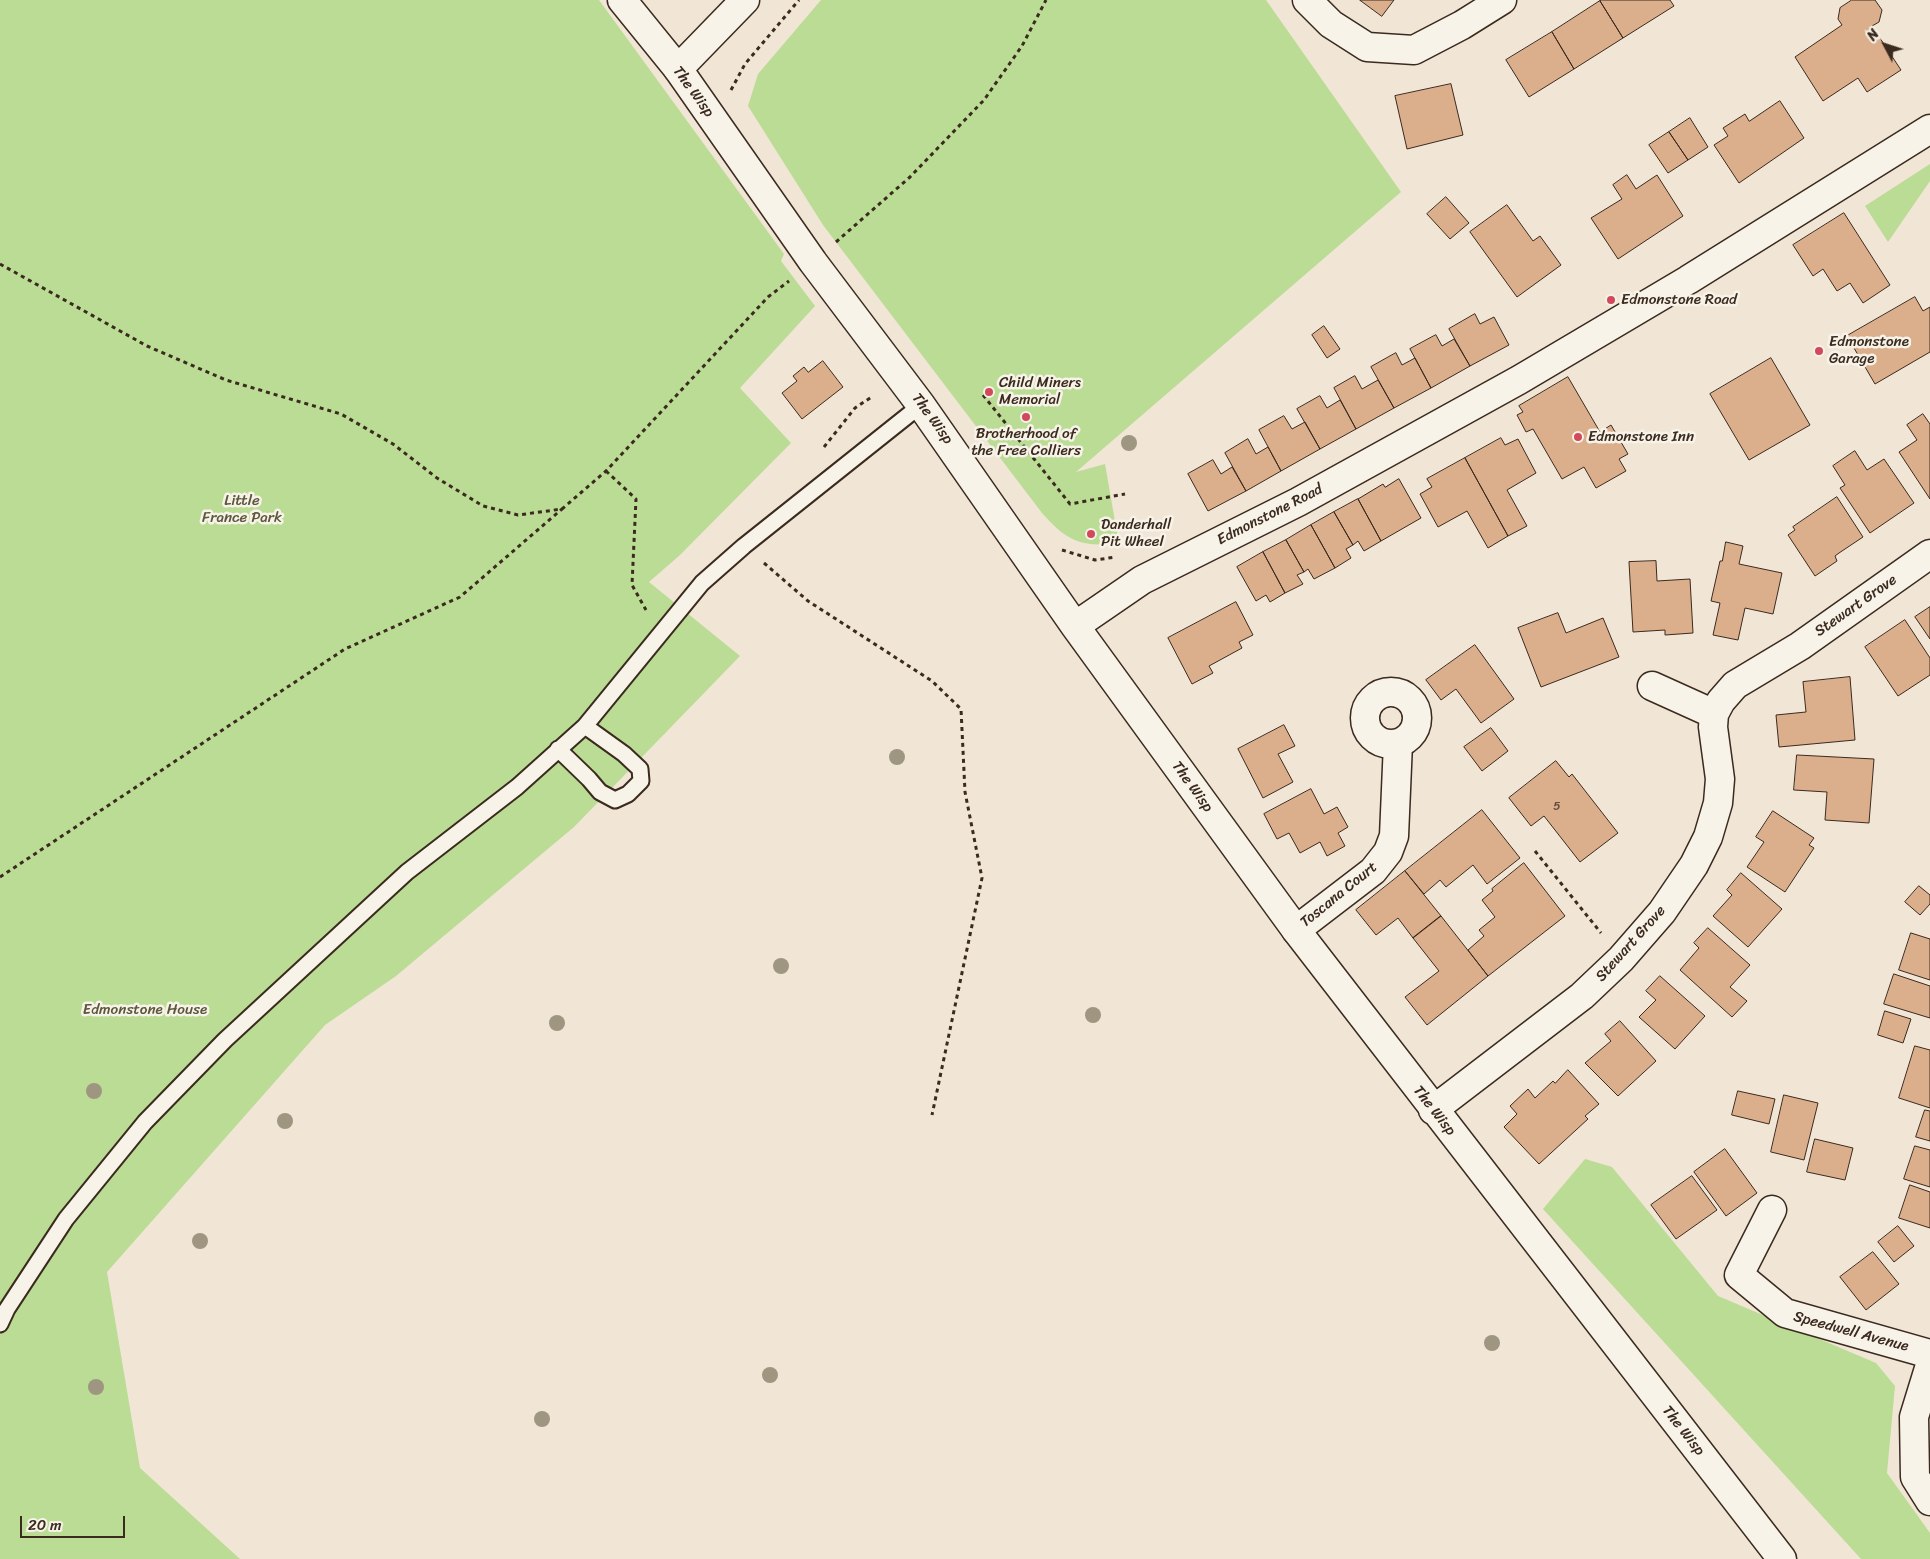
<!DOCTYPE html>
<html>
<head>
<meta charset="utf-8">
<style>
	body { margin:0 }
	#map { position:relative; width:1930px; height:1559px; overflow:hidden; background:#f1e5d6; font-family:Sriracha,sans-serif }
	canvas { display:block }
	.north { position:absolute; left:1860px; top:20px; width:50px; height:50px; -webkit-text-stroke:4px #f7f3e8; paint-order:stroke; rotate:310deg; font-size:14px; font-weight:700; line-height:20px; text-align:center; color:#3b2a1e }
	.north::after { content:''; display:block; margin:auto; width:18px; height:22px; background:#3b2a1e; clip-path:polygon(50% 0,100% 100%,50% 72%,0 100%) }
	.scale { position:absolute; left:20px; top:1516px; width:105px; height:22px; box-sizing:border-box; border:2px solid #3b2a1e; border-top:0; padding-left:6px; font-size:15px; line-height:18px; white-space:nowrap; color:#3b2a1e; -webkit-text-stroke:4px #f7f3e8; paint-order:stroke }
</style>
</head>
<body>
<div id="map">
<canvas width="1930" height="1559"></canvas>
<div class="north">N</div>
<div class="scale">20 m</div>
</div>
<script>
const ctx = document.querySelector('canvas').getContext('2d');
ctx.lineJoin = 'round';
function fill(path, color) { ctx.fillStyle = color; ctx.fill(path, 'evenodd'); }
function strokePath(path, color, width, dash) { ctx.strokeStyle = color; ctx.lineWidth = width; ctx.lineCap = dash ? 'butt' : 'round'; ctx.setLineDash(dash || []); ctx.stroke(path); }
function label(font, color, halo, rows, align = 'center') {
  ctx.font = font + ' Sriracha,sans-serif'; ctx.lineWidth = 5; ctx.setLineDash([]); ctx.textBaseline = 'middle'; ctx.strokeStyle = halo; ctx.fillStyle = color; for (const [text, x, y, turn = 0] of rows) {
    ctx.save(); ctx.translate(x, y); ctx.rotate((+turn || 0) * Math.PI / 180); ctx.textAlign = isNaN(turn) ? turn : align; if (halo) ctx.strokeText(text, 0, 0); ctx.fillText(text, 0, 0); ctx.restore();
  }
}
const green = new Path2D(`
	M 0,0 L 599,0 L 784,254 L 781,261 L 815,306 L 740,388 L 791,443 L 680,555 L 649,582 L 740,656 L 574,827 L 396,976 L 325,1025 L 107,1272 L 140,1468 L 240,1559 L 0,1559 Z
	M 821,0 L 1266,0 L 1401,192 L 1076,472 L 1105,464 L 1119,544 C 1080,547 1067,541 1042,513 L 823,225 L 748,106 L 758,74 Z
	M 1930,164 L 1930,181 L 1888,242 L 1865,206 Z
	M 1585,1159 L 1612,1167 L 1718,1296 L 1876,1363 L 1895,1386 L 1887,1473 L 1930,1533 L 1930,1559 L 1861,1559 L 1543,1209 Z`);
const building = new Path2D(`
	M 1360,0 L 1394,0 L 1382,16 Z
	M 1602,0 L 1670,0 L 1674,6 L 1623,38 L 1600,1 Z
	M 1852,0 L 1875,0 L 1882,10 L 1879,22 L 1872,26 L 1901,70 L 1867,92 L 1858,78 L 1823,101 L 1795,57 L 1842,25 L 1838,19 L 1840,8 Z
	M 1600,1 L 1623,38 L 1574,69 L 1552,32 Z
	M 1552,32 L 1574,69 L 1529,97 L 1506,60 Z
	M 1451,84 L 1463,135 L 1407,149 L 1395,96 Z
	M 1780,101 L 1804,138 L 1739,183 L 1714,145 L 1728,136 L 1723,128 L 1745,114 L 1749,121 Z
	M 1690,118 L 1708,147 L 1688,160 L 1669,132 Z
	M 1669,132 L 1688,160 L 1668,173 L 1649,145 Z
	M 1627,175 L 1636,189 L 1657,175 L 1683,216 L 1618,259 L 1591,218 L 1622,199 L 1613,185 Z
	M 1446,197 L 1469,223 L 1450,239 L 1427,214 Z
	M 1507,205 L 1533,241 L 1540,236 L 1561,265 L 1517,297 L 1470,232 Z
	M 1844,213 L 1890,285 L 1863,303 L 1850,283 L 1837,291 L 1823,269 L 1813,276 L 1793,245 Z
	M 1915,297 L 1923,311 L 1930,307 L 1930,352 L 1875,384 L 1847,336 Z
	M 1475,314 L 1480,324 L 1494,317 L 1509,345 L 1470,366 L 1449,329 Z
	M 1324,326 L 1340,349 L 1327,358 L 1312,335 Z
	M 1436,335 L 1442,346 L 1454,339 L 1470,366 L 1431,388 L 1410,349 Z
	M 1396,353 L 1402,365 L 1415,358 L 1431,388 L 1394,408 L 1371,367 Z
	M 1771,358 L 1810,425 L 1749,460 L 1710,394 Z
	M 823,361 L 843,387 L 802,419 L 782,393 L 797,381 L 793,376 L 804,367 L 808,372 Z
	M 1355,376 L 1362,389 L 1378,380 L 1394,408 L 1356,429 L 1334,388 Z
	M 1568,377 L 1600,432 L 1611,425 L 1628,454 L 1619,459 L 1626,471 L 1596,488 L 1584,467 L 1562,479 L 1533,429 L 1526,432 L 1517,415 L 1523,412 L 1519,406 Z
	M 1320,396 L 1327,408 L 1340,400 L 1356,429 L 1320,449 L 1297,409 Z
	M 1923,414 L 1930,424 L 1930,499 L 1899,452 L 1917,440 L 1907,425 Z
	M 1284,416 L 1292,429 L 1305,422 L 1320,449 L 1281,471 L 1259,430 Z
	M 1501,438 L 1505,445 L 1518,439 L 1536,473 L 1507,490 L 1527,526 L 1508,536 L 1465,458 Z
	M 1248,439 L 1256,454 L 1268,447 L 1281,471 L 1246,491 L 1225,453 Z
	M 1855,451 L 1867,470 L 1884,459 L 1914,503 L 1870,533 L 1840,488 L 1845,485 L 1833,466 Z
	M 1465,458 L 1508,536 L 1488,548 L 1467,511 L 1438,527 L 1420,494 L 1432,487 L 1427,479 Z
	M 1213,460 L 1221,474 L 1232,467 L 1246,491 L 1208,511 L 1188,474 Z
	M 1399,479 L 1421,518 L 1381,541 L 1358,499 L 1383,484 L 1385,487 Z
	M 1837,497 L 1863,537 L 1839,553 L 1835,556 L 1837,561 L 1815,576 L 1788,535 L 1795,530 L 1793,527 Z
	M 1358,499 L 1381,541 L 1364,551 L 1358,541 L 1353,545 L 1334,512 Z
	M 1334,512 L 1353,545 L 1346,549 L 1351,558 L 1335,568 L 1311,525 Z
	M 1311,525 L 1335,568 L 1314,579 L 1308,569 L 1304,572 L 1286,540 Z
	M 1286,540 L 1304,572 L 1297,575 L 1303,584 L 1285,593 L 1263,552 Z
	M 1726,542 L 1743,546 L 1739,564 L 1782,573 L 1773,614 L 1745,608 L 1738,640 L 1713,635 L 1720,603 L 1711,601 L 1720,561 L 1722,561 Z
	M 1263,552 L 1285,593 L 1270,602 L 1266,595 L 1256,601 L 1237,567 Z
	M 1656,561 L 1657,581 L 1690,579 L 1693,633 L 1665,635 L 1665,630 L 1633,632 L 1629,562 Z
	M 1236,602 L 1253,635 L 1239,642 L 1242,648 L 1209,666 L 1213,673 L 1192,684 L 1168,638 Z
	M 1930,607 L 1930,639 L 1915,617 Z
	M 1558,613 L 1566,633 L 1603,618 L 1619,657 L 1541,687 L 1518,628 Z
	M 1905,620 L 1930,658 L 1930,675 L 1898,696 L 1865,647 Z
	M 1475,645 L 1514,699 L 1481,723 L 1456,689 L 1441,700 L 1426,680 Z
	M 1850,677 L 1855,740 L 1779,747 L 1776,715 L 1806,712 L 1803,682 Z
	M 1284,725 L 1295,746 L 1278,754 L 1293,782 L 1263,798 L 1238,749 Z
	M 1491,728 L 1508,751 L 1482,771 L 1464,747 Z
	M 1797,755 L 1874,759 L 1869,823 L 1825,820 L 1827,792 L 1794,790 Z
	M 1556,761 L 1569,777 L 1572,774 L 1618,833 L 1580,862 L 1544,816 L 1531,826 L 1509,798 Z
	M 1311,789 L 1324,814 L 1337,807 L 1348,827 L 1338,833 L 1345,846 L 1327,856 L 1320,842 L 1300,853 L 1289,833 L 1277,839 L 1264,814 Z
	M 1482,810 L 1520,858 L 1487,884 L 1473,865 L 1446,887 L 1440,880 L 1424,894 L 1405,871 Z
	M 1773,811 L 1814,838 L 1809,845 L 1814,848 L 1785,892 L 1747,867 L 1764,842 L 1756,837 Z
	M 1524,863 L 1565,916 L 1488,976 L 1468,950 L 1484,936 L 1479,930 L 1495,917 L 1482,900 L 1493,891 L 1492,889 Z
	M 1405,871 L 1441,916 L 1413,938 L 1398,918 L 1376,935 L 1356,910 Z
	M 1741,873 L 1782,909 L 1748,947 L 1713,916 L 1732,895 L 1727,890 Z
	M 1919,886 L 1930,895 L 1930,904 L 1920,915 L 1905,902 Z
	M 1441,916 L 1488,976 L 1427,1025 L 1405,997 L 1439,971 L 1413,938 Z
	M 1708,928 L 1750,965 L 1730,987 L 1747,1001 L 1732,1017 L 1680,970 L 1699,948 L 1694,943 Z
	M 1911,933 L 1930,939 L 1930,980 L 1899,970 Z
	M 1894,974 L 1930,986 L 1930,1018 L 1884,1004 Z
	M 1660,976 L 1705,1016 L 1675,1049 L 1639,1017 L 1656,1000 L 1646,991 Z
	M 1885,1011 L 1911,1019 L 1903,1043 L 1878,1035 Z
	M 1620,1021 L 1656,1061 L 1618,1096 L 1585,1063 L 1611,1041 L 1605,1034 Z
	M 1915,1046 L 1930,1050 L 1930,1108 L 1899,1098 Z
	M 1568,1070 L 1599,1104 L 1585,1116 L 1588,1119 L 1539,1164 L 1504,1127 L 1517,1114 L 1510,1106 L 1528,1089 L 1535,1098 L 1553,1081 L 1555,1083 Z
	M 1738,1091 L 1775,1099 L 1769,1124 L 1732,1115 Z
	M 1784,1095 L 1818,1103 L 1804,1160 L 1771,1152 Z
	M 1925,1110 L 1930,1111 L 1930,1141 L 1916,1137 Z
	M 1815,1139 L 1853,1148 L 1845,1180 L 1807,1172 Z
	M 1915,1146 L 1930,1150 L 1930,1187 L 1904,1179 Z
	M 1725,1149 L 1757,1193 L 1726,1216 L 1694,1172 Z
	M 1692,1176 L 1717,1210 L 1676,1239 L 1651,1205 Z
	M 1910,1185 L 1930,1192 L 1930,1228 L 1899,1218 Z
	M 1898,1226 L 1914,1246 L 1894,1262 L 1878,1242 Z
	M 1873,1252 L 1899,1284 L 1866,1310 L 1840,1277 Z`);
const path = new Path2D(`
	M 731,90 L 745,64 L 799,0
	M 836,242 L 910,177 L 984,100 L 1022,46 L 1046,0
	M 0,264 L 147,346 L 226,380 L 341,414 L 393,444 L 437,478 L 483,506 L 518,515 L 562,509 L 606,471 L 768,297 L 789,281
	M 983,395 L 1070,504 L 1125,494
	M 824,447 L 855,408 L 873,396
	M 606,471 L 636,499 L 632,585 L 646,610
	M 1062,550 L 1095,560 L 1116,557
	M 764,563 L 808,601 L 932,681 L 961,709 L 965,792 L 982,878 L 932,1115
	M 1535,851 L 1601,933
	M 0,877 L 345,649 L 460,597 L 562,509`);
const service = new Path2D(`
	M 558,749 L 589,779 L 600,792 L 615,800 L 628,794 L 641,781 L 640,769 L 624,754 L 585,726
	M 0,1324 L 7,1309 L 66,1219 L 145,1122 L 225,1040 L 407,872 L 517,787 L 585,726 L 702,583 L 744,546 L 921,405`);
const minor = new Path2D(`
	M 1307,0 L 1331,24 L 1367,47 L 1414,50 L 1462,25 L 1502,0
	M 678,69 L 745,0
	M 1652,686 L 1714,714
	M1365 718a26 26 0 1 1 52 0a26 26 0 1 1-52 0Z
	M 1296,930 L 1373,871 L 1388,852 L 1394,836 L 1398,743
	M 1433,1110 L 1582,996 L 1621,959 L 1662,912 L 1694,865 L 1708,837 L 1718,803 L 1720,779 L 1713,727 L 1714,714 L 1721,701 L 1735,685 L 1800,646 L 1930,554
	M 1772,1210 L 1739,1275 L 1785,1313 L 1930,1354
	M 1930,1365 L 1914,1417 L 1915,1477 L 1930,1501`);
const tertiary = new Path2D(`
	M 622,0 L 678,69 L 813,262 L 921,405 L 1075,626 L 1296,930 L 1782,1559
	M 1075,626 L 1142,580 L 1298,502 L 1519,380 L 1688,280 L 1930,129`);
const trees = [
	[1129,443],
	[897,757],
	[781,966],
	[1093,1015],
	[557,1023],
	[94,1091],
	[285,1121],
	[200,1241],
	[1492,1343],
	[770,1375],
	[96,1387],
	[542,1419]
];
const markers = [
	[1611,300,5,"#d1495b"],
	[1819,351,5,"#d1495b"],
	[989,392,5,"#d1495b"],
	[1026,417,5,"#d1495b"],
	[1578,437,5,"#d1495b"],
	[1091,534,5,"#d1495b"]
];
const numberNames = [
	["5",1557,807]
];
const streetNames = [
	["The Wisp",693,92,54],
	["The Wisp",932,419,54],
	["Edmonstone Road",1270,515,-27],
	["Stewart Grove",1856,606,-35],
	["The Wisp",1192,787,54],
	["Toscana Court",1339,895,-39],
	["Stewart Grove",1631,944,-48],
	["The Wisp",1434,1111,52],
	["Speedwell Avenue",1851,1332,15],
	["The Wisp",1683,1431,52]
];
const poiNames = [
	["Edmonstone Road",1621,300],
	["Edmonstone",1829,342],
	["Garage",1829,359],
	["Child Miners",999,383],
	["Memorial",999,400],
	["Brotherhood of",1026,434,"center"],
	["the Free Colliers",1026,451,"center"],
	["Edmonstone Inn",1588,437],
	["Danderhall",1101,525],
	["Pit Wheel",1101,542]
];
const parkNames = [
	["Little",242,501],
	["France Park",242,518],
	["Edmonstone House",145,1010]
];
fill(green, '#bbdc95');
fill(building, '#dbae8c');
strokePath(building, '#3b2a1e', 1);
strokePath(service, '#3b2a1e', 19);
strokePath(minor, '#3b2a1e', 31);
strokePath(tertiary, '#3b2a1e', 31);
strokePath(path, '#3b2a1e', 3, [4, 4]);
strokePath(service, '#f7f3e8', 15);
strokePath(minor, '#f7f3e8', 28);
strokePath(tertiary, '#f7f3e8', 28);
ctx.fillStyle = '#9e9681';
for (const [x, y] of trees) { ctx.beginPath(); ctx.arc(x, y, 8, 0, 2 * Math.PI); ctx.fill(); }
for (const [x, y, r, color] of markers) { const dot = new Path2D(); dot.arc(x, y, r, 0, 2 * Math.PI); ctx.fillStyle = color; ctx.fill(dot); strokePath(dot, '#f7f3e8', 2); }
label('12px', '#634b3a', null, numberNames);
label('15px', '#3b2a1e', '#f7f3e8', streetNames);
label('15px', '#3b2a1e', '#f7f3e8', poiNames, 'left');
label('15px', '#5b563c', '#f7f3e8', parkNames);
</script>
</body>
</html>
